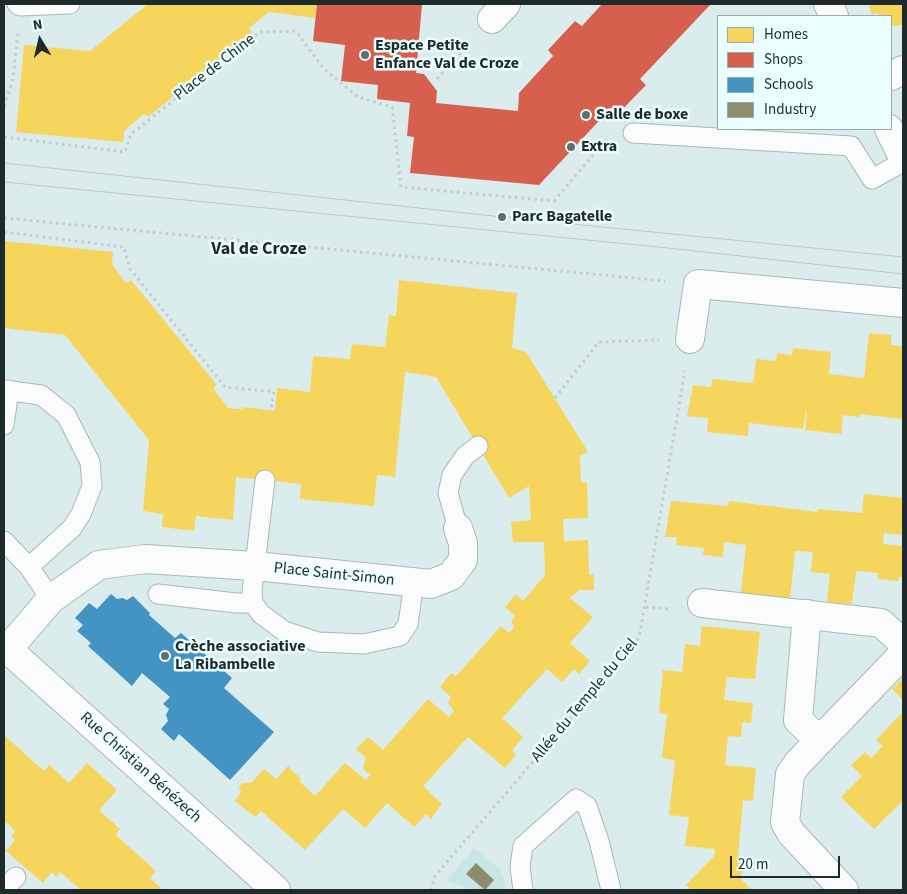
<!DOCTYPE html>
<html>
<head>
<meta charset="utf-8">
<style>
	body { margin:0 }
	#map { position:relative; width:907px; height:894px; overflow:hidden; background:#dbeced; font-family:"Source Sans 3",sans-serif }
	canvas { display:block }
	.frame { position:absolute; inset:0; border:5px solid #1f2a2b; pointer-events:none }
	.legend { position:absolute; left:717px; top:15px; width:175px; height:115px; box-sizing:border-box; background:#ebfefe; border:1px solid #99a9aa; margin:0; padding:6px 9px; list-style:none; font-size:15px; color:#1f2a2b }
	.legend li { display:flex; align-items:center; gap:10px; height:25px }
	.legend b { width:25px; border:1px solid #99a9aa }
	.north { position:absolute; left:15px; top:15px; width:50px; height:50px; -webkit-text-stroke:4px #ebfefe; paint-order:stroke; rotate:351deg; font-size:14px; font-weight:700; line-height:20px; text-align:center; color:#1f2a2b }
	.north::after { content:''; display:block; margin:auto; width:18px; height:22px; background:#1f2a2b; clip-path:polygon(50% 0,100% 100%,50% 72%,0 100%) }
	.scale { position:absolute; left:730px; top:856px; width:110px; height:22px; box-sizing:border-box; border:2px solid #1f2a2b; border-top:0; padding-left:6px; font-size:15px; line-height:18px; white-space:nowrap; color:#1f2a2b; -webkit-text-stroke:4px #ebfefe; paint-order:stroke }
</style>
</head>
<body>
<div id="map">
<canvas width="907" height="894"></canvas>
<div class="frame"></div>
<ul class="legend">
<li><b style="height:14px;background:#f6d55c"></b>Homes</li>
<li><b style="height:14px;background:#d6604d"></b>Shops</li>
<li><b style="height:14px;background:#4393c3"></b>Schools</li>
<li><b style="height:14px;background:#8c8c6e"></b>Industry</li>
</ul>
<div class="north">N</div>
<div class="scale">20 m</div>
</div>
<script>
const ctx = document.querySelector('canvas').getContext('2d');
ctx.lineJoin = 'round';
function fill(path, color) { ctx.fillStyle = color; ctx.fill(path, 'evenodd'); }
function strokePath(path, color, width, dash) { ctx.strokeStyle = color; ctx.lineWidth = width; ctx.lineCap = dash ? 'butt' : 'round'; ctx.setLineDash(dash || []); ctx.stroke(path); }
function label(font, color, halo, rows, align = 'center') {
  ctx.font = font + ' "Source Sans 3",sans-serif'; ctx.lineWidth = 5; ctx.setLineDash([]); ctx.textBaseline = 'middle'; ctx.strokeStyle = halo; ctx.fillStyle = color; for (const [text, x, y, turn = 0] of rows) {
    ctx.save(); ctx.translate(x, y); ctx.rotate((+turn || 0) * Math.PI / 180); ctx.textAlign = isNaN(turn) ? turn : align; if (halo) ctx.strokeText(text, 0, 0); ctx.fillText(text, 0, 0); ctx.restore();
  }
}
const built = new Path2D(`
	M 474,848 L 501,870 L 507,889 L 506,890 L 475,890 L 446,881 Z`);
const homes = new Path2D(`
	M 148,4 L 317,4 L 315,18 L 269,12 L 249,28 L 252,32 L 148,117 L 144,114 L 124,131 L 123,142 L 16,132 L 24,45 L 90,51 Z
	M 869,4 L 903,4 L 903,25 L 891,26 L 891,16 L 879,16 L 878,13 L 871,14 Z
	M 4,241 L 113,252 L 112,264 L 126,283 L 131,280 L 217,385 L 213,388 L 228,408 L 237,409 L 242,409 L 243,407 L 275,411 L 277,388 L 310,392 L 313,356 L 350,359 L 352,344 L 385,347 L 389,315 L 396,316 L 399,280 L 517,293 L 512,348 L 526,352 L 588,452 L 580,456 L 581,482 L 587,482 L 588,518 L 563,519 L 564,541 L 588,540 L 589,574 L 594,575 L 594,590 L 579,590 L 570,598 L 593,617 L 570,643 L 590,661 L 579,674 L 574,669 L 562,682 L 547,669 L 502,718 L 523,737 L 512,750 L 516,755 L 505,768 L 468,737 L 423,786 L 442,804 L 431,819 L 426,814 L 414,827 L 387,803 L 365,828 L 343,809 L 305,850 L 261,811 L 255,817 L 235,801 L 241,793 L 239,788 L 242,783 L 251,783 L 264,769 L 276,779 L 288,766 L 301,779 L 300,782 L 315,796 L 345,763 L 366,780 L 371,774 L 366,772 L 363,768 L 366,758 L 356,749 L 368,737 L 383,750 L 428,699 L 449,717 L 454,711 L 448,703 L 451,697 L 440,687 L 451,673 L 456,676 L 501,626 L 509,633 L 514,627 L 511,622 L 515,616 L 505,607 L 516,594 L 523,601 L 545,575 L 544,542 L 513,542 L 511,522 L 531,520 L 529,486 L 509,498 L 436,377 L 405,372 L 395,477 L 377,475 L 374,506 L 300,499 L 301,484 L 236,477 L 233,520 L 196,516 L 194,531 L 162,527 L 163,514 L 143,511 L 149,440 L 65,335 L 4,328 Z
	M 869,333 L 891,335 L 891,345 L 903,346 L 903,419 L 860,414 L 860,417 L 843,415 L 841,434 L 805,430 L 807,412 L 806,411 L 803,429 L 749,423 L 748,436 L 707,432 L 708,418 L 687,416 L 693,385 L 711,387 L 712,379 L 753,383 L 756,359 L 776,361 L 777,353 L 792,355 L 793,348 L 831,352 L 829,374 L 864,378 Z
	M 864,494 L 903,498 L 903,535 L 884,533 L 883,544 L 903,546 L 903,577 L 899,577 L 898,581 L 878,579 L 878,573 L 856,571 L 852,604 L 827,602 L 830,574 L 811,572 L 813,552 L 795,551 L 790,599 L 741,593 L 746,545 L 724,542 L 723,557 L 703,555 L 704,548 L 676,545 L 677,537 L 665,537 L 671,501 L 728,506 L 729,501 L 817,512 L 817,509 L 862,513 Z
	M 702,626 L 760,632 L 755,679 L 727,677 L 724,700 L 753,703 L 751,723 L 742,722 L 741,737 L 728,736 L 725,765 L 756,768 L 753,801 L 743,800 L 738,856 L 749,866 L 739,877 L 752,890 L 691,890 L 686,885 L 714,856 L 715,849 L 685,846 L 689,817 L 669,815 L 675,760 L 662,758 L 667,714 L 659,713 L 663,670 L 682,672 L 685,644 L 700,646 Z
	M 903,678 L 903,700 L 892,689 Z
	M 903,712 L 903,801 L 874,829 L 841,797 L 862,776 L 851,765 L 865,752 L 871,758 L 883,746 L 876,740 Z
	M 4,735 L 44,771 L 49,765 L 69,783 L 87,763 L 117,790 L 99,810 L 120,829 L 116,835 L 156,871 L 150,878 L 163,890 L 81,890 L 60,872 L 56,877 L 52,872 L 43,883 L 6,851 L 15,840 L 11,836 L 15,831 L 4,820 Z`);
const shops = new Path2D(`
	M 317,4 L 422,4 L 416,73 L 424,74 L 437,91 L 436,103 L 518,111 L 519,93 L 553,56 L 548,50 L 575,21 L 582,26 L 602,4 L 711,4 L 640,79 L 646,85 L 618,114 L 611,108 L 539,185 L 410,173 L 414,137 L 407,136 L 410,103 L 377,99 L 378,85 L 341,81 L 345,45 L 313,41 Z`);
const schools = new Path2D(`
	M 111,594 L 117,599 L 122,598 L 127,600 L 133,596 L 150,613 L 149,615 L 175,638 L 181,633 L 232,678 L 224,688 L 274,732 L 230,780 L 179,734 L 174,741 L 161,729 L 168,721 L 166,715 L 169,709 L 163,704 L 170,697 L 142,673 L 132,686 L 88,646 L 91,643 L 77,631 L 83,625 L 75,618 L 89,603 L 97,609 Z`);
const industry = new Path2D(`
	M 476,863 L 494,880 L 485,890 L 466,874 Z`);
const path = new Path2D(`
	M 437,79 L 471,42
	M 4,106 L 13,79 L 18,33
	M 4,137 L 125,152 L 131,134 L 260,32 L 296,31 L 323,68 L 358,97 L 392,107 L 401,187 L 554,201 L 606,140
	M 4,218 L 665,281
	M 4,232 L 124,247 L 130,269 L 225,387 L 274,392 L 271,410
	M 555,398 L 599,342 L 659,340
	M 646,607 L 670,609
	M 431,890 L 435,876 L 639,638 L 685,371`);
const service = new Path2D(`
	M 17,4 L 20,6 L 70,4
	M 633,133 L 851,146 L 872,179 L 903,162
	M 4,390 L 41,395 L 66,415 L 90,462 L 92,486 L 81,514 L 72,528 L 29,567
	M 4,425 L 9,390
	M 265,480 L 252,591 L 253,603 L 261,614 L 284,631 L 318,642 L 364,644 L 400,636 L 408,624 L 414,583
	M 458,528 L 448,493 L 452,475 L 465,456 L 478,446
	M 4,541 L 29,567 L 51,599
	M 158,594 L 236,603 L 253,603
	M 4,889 L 16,877
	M 523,890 L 520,867 L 523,846 L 576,799 L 587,806 L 599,841 L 611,890`);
const minor = new Path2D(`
	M 828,4 L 834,16
	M 492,19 L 506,4
	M 891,76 L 903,70
	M 889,129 L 903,158
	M 690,339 L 698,284 L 903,303
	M 702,603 L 881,623 L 903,643
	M 807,614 L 798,720 L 819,740
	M 4,646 L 276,890
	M 7,650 L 51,599 L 99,565 L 145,559 L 255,566 L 431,584 L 451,576 L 463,560 L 463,543 L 458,528
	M 844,890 L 791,833 L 785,822 L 790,774 L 798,763 L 903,654`);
const tram = new Path2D(`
	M 4,163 L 502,217 L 903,257
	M 4,182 L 668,248 L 903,274`);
const markers = [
	[365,55,5,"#616e6f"],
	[586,115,5,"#616e6f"],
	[571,147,5,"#616e6f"],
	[502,217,5,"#616e6f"],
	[165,656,5,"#616e6f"]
];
const poiNames = [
	["Espace Petite",375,46],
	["Enfance Val de Croze",375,64],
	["Salle de boxe",596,115],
	["Extra",581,147],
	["Parc Bagatelle",512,217],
	["Crèche associative",175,647],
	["La Ribambelle",175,665]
];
const streetNames = [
	["Place de Chine",215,68,-38],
	["Place Saint-Simon",334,575,6],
	["Allée du Temple du Ciel",585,701,-50],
	["Rue Christian Bénézech",140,768,42]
];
const neighbourhoodNames = [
	["Val de Croze",259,250]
];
fill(built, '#c9e6e7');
fill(homes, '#f6d55c');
fill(shops, '#d6604d');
fill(schools, '#4393c3');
fill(industry, '#8c8c6e');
strokePath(service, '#aab7b7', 21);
strokePath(minor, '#aab7b7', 30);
strokePath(path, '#c6cccd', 3, [2.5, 4]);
strokePath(service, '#fafcfc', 19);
strokePath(minor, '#fafcfc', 28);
strokePath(tram, '#c1c6c6', 1);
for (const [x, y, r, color] of markers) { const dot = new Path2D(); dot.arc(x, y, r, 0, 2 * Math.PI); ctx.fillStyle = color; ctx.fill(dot); strokePath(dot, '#ebfefe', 2); }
label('bold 16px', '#1f2a2b', '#ebfefe', poiNames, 'left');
label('16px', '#1f2a2b', '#ebfefe', streetNames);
label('bold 18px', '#1f2a2b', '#ebfefe', neighbourhoodNames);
</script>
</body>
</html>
